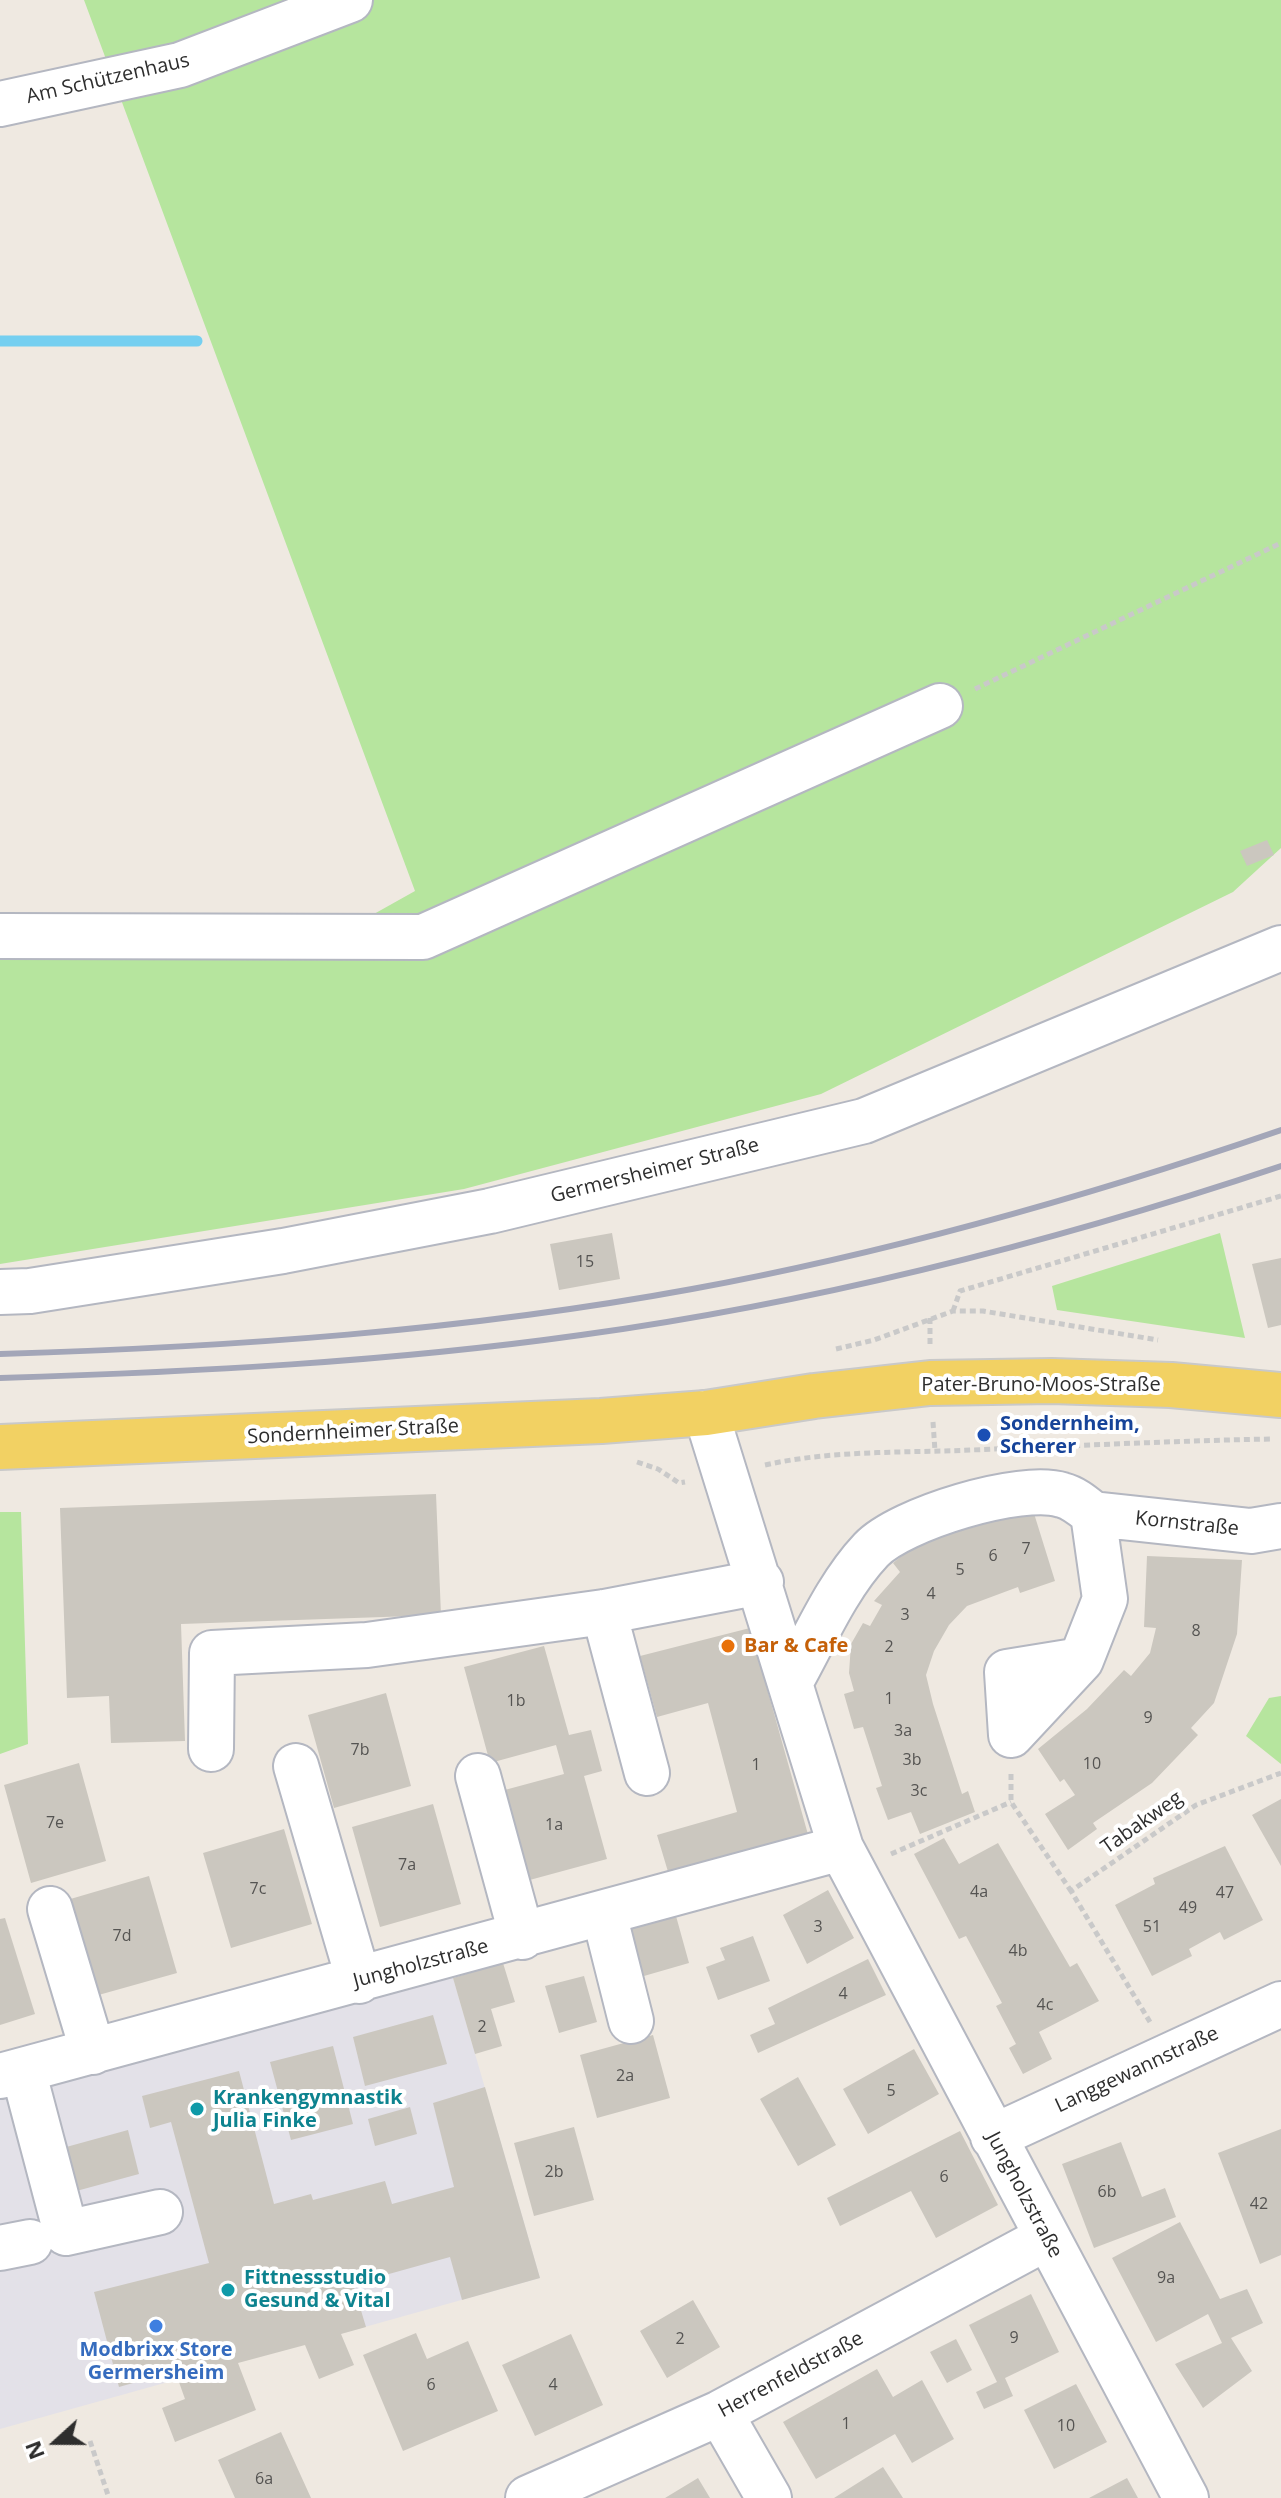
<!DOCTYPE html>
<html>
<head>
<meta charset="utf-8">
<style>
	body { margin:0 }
	#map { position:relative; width:1281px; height:2498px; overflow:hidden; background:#efe9e1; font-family:"Open Sans",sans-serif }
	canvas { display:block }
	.north { position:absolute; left:16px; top:2402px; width:80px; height:80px; -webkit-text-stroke:6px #fff; paint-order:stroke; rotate:249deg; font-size:22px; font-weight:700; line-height:32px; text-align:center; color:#2e2e2e }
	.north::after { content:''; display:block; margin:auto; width:28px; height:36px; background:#2e2e2e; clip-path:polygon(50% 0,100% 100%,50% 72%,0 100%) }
</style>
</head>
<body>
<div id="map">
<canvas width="1281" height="2498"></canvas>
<div class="north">N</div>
</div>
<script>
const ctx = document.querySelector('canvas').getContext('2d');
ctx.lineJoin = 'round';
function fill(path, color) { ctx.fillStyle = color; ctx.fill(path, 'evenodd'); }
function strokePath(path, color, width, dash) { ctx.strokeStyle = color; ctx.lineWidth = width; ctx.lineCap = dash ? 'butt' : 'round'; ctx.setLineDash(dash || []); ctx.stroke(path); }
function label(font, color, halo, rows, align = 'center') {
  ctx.font = font + ' "Open Sans",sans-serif'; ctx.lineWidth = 8; ctx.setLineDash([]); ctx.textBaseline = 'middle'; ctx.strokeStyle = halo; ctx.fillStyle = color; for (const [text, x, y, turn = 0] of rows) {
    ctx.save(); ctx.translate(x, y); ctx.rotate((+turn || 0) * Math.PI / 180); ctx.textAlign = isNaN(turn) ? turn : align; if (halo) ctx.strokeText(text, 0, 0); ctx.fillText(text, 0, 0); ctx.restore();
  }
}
const industrial = new Path2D(`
	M 447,1957 L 540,2278 L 0,2429 L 0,2076 Z`);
const green = new Path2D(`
	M 84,0 L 1281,0 L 1281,848 L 1233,892 L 821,1094 L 464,1189 L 0,1264 L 0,915 L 365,919 L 415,891 Z
	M 1220,1233 L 1245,1338 L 1057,1310 L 1052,1286 Z
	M 0,1512 L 21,1512 L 28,1744 L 0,1754 Z
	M 1281,1696 L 1281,1764 L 1246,1736 L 1269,1698 Z`);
const stream = new Path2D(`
	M 0,341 L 197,341`);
const building = new Path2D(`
	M 1267,840 L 1274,855 L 1247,866 L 1240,851 Z
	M 612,1233 L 620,1279 L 559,1290 L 550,1244 Z
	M 1281,1258 L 1281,1325 L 1268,1328 L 1252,1264 Z
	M 436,1494 L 441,1615 L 181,1624 L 185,1741 L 111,1743 L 109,1696 L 67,1698 L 60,1508 Z
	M 1032,1507 L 1055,1581 L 1020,1593 L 1018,1587 L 967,1606 L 949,1625 L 934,1651 L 926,1675 L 933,1704 L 962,1794 L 968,1791 L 975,1812 L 920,1834 L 911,1812 L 888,1820 L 876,1788 L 882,1786 L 863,1727 L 854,1729 L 844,1694 L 854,1691 L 849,1673 L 851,1644 L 863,1623 L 870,1626 L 882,1605 L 874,1601 L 900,1572 L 893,1563 L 915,1545 Z
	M 1147,1556 L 1242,1560 L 1237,1634 L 1214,1703 L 1191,1728 L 1198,1735 L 1152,1783 L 1093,1823 L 1097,1829 L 1068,1850 L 1045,1814 L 1075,1795 L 1064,1779 L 1060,1782 L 1038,1749 L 1087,1709 L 1124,1670 L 1131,1676 L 1150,1653 L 1156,1628 L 1144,1627 Z
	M 750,1628 L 809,1838 L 669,1875 L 657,1835 L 737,1812 L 708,1703 L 657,1717 L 640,1656 Z
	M 544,1646 L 569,1735 L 591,1730 L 602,1771 L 584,1776 L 607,1859 L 526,1881 L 501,1791 L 564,1774 L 556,1745 L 490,1763 L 464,1667 Z
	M 386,1693 L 411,1786 L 334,1808 L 308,1715 Z
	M 79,1763 L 106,1861 L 31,1883 L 4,1785 Z
	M 1281,1799 L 1281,1866 L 1252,1815 Z
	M 433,1804 L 461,1904 L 380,1927 L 352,1827 Z
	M 284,1829 L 312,1924 L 231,1948 L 203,1853 Z
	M 944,1838 L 959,1864 L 998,1843 L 1070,1967 L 1077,1963 L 1099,2001 L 1039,2032 L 1052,2059 L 1023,2074 L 1009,2048 L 1016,2044 L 996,2006 L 1002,2003 L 966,1936 L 959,1939 L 914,1854 Z
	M 1225,1846 L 1263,1920 L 1224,1940 L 1220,1932 L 1189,1949 L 1192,1956 L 1152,1976 L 1115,1905 L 1155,1884 L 1153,1878 Z
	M 149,1876 L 177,1973 L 95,1996 L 67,1900 Z
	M 828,1890 L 854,1938 L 807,1964 L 783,1915 Z
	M 676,1916 L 689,1963 L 637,1978 L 623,1930 Z
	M 5,1918 L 35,2014 L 0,2025 L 0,1919 Z
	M 753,1936 L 770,1981 L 718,2000 L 706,1967 L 725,1960 L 720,1948 Z
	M 868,1959 L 886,1995 L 758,2053 L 750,2035 L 775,2024 L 768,2008 Z
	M 503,1963 L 515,2002 L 491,2009 L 502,2046 L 475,2054 L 453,1978 Z
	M 584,1976 L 597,2022 L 559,2033 L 545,1986 Z
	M 433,2015 L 447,2064 L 365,2086 L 353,2037 Z
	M 653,2035 L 670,2098 L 597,2118 L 580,2055 Z
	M 333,2046 L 353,2124 L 291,2140 L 270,2062 Z
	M 914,2049 L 939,2094 L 868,2134 L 843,2089 Z
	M 239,2071 L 274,2204 L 311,2194 L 313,2200 L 385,2181 L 392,2204 L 454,2187 L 433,2103 L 485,2087 L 540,2278 L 462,2300 L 450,2257 L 353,2284 L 366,2327 L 341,2334 L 354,2365 L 319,2379 L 305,2345 L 238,2363 L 256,2410 L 175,2442 L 162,2408 L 185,2399 L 175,2371 L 119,2387 L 94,2292 L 209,2263 L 171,2122 L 150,2128 L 142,2096 Z
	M 798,2077 L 836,2145 L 798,2166 L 760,2099 Z
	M 410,2107 L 417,2134 L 375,2146 L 368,2119 Z
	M 574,2127 L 594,2200 L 534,2216 L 514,2143 Z
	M 1281,2129 L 1281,2255 L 1260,2264 L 1218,2153 Z
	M 128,2130 L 139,2174 L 69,2193 L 59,2149 Z
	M 960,2131 L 998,2205 L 936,2238 L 911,2191 L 840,2226 L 827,2198 Z
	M 1121,2142 L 1142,2197 L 1165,2188 L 1176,2217 L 1094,2248 L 1062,2164 Z
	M 1180,2222 L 1220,2299 L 1247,2289 L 1263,2323 L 1231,2338 L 1252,2371 L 1203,2408 L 1175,2364 L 1222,2343 L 1208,2314 L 1156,2342 L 1112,2258 Z
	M 1031,2294 L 1059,2352 L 1005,2378 L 1013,2396 L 984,2409 L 976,2392 L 997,2382 L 969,2325 Z
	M 693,2300 L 720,2347 L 667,2378 L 640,2331 Z
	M 416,2333 L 427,2359 L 468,2341 L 498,2411 L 403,2451 L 363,2355 Z
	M 571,2334 L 603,2405 L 535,2436 L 502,2365 Z
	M 956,2339 L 972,2370 L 947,2383 L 930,2352 Z
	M 877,2369 L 893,2397 L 922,2380 L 954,2439 L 912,2463 L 895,2434 L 816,2479 L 783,2422 Z
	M 1076,2384 L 1107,2442 L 1054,2469 L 1024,2410 Z
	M 281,2432 L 311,2498 L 235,2498 L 218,2460 Z
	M 883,2467 L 903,2498 L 834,2498 Z
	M 698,2478 L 710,2498 L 665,2498 Z
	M 1127,2478 L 1138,2498 L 1089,2498 Z`);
const path = new Path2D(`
	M 975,689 L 1281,543
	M 953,1311 L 960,1291 L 1281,1196
	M 930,1344 L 930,1317
	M 836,1349 L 874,1340 L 953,1311 L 983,1311 L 1158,1340
	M 933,1422 L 935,1451
	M 637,1462 L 658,1469 L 679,1483 L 685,1482
	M 765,1465 C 832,1450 903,1453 971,1450 C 1071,1446 1170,1441 1270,1439
	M 1011,1774 L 1011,1802 L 1071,1891
	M 891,1854 L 1011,1802
	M 1150,2022 L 1071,1891 L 1196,1805 L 1281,1773
	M 90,2441 L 109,2498`);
const minor = new Path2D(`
	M 0,104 L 180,65 L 350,0
	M 0,936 L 423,937 L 940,706
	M 0,1292 L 30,1291 L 283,1251 L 490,1211 L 864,1121 L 1281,948
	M 706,1413 L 841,1848 L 1186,2498
	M 1093,1514 L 1251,1531 L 1281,1526
	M 604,1612 L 647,1773
	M 791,1681 C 815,1638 837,1586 871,1550 C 900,1519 1021,1482 1062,1495 C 1074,1498 1083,1506 1093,1514 L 1105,1599 L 1081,1660 L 1007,1672 L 1011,1735 L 1081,1660
	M 211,1749 L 212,1653 L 367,1645 L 604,1612 L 761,1582
	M 296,1766 L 359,1981
	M 478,1776 L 522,1937
	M 50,1909 L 93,2052
	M 604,1914 L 631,2021
	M 23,2070 L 66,2233 L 160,2212
	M 0,2076 L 841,1848
	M 993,2137 L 1281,2004
	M 0,2248 L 30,2242
	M 720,2413 L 769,2498
	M 528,2498 L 720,2413 L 1046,2238`);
const major = new Path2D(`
	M 0,1447 L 601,1421 L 706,1413 L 814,1396 L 930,1383 L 1052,1381 L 1171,1385 L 1281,1395`);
const rail = new Path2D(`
	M 0,1354 C 232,1347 464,1331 692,1289 C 892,1252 1089,1196 1281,1130
	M 0,1378 C 194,1372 389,1362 581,1335 C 819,1302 1054,1242 1281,1166`);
const markers = [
	[984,1435,8,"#1a4fb4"],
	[728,1646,8,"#e8710a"],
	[197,2109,8,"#0f9aa8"],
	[228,2290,8,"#0f9aa8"],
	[156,2326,8,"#3f7fe0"]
];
const numberNames = [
	["15",585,1262],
	["7",1026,1549],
	["6",993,1556],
	["5",960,1570],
	["4",931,1594],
	["3",905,1615],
	["8",1196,1631],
	["2",889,1647],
	["1",889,1699],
	["1b",516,1701],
	["9",1148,1718],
	["3a",903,1731],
	["7b",360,1750],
	["3b",912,1760],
	["10",1092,1764],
	["1",756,1765],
	["3c",919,1791],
	["7e",55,1823],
	["1a",554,1825],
	["7a",407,1865],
	["7c",258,1889],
	["4a",979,1892],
	["47",1225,1893],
	["49",1188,1908],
	["3",818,1927],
	["51",1152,1927],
	["7d",122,1936],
	["4b",1018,1951],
	["4",843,1994],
	["4c",1045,2005],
	["2",482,2027],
	["2a",625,2076],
	["5",891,2091],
	["2b",554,2172],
	["6",944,2177],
	["6b",1107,2192],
	["42",1259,2204],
	["9a",1166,2278],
	["9",1014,2338],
	["2",680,2339],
	["6",431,2385],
	["4",553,2385],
	["1",846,2424],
	["10",1066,2426],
	["6a",264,2479]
];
const streetNames = [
	["Am Schützenhaus",108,79,-13],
	["Germersheimer Straße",655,1171,-14],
	["Pater-Bruno-Moos-Straße",1041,1385],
	["Sondernheimer Straße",353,1432,-3],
	["Kornstraße",1187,1524,6],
	["Tabakweg",1142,1823,-35],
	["Jungholzstraße",421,1964,-15],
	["Langgewannstraße",1137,2070,-25],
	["Jungholzstraße",1024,2195,62],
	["Herrenfeldstraße",791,2375,-28]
];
const transitNames = [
	["Sondernheim,",1000,1424],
	["Scherer",1000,1447]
];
const foodNames = [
	["Bar & Cafe",744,1646]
];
const cultureNames = [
	["Krankengymnastik",213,2098],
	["Julia Finke",213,2121],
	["Fittnessstudio",244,2278],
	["Gesund & Vital",244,2301]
];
const shopNames = [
	["Modbrixx Store",156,2350],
	["Germersheim",156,2373]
];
fill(industrial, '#e3e1e8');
fill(green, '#b6e59e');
strokePath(stream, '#75cff0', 11);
fill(building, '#cbc7bf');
strokePath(minor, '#b4b7c1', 48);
strokePath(major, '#c9c9c9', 48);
strokePath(path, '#c9c9c9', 5, [6, 4]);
strokePath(minor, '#fff', 44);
strokePath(major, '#f2d163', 44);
strokePath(rail, '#a3a6b8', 6);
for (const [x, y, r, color] of markers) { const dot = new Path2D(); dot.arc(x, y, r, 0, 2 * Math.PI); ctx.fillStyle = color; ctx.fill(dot); strokePath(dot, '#fff', 3); }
label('16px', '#555452', null, numberNames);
label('20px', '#2e2e2e', '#fff', streetNames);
label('bold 20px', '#164399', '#fff', transitNames, 'left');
label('bold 20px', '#c56008', '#fff', foodNames, 'left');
label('bold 20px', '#0d838f', '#fff', cultureNames, 'left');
label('bold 20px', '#366cbe', '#fff', shopNames);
</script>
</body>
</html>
